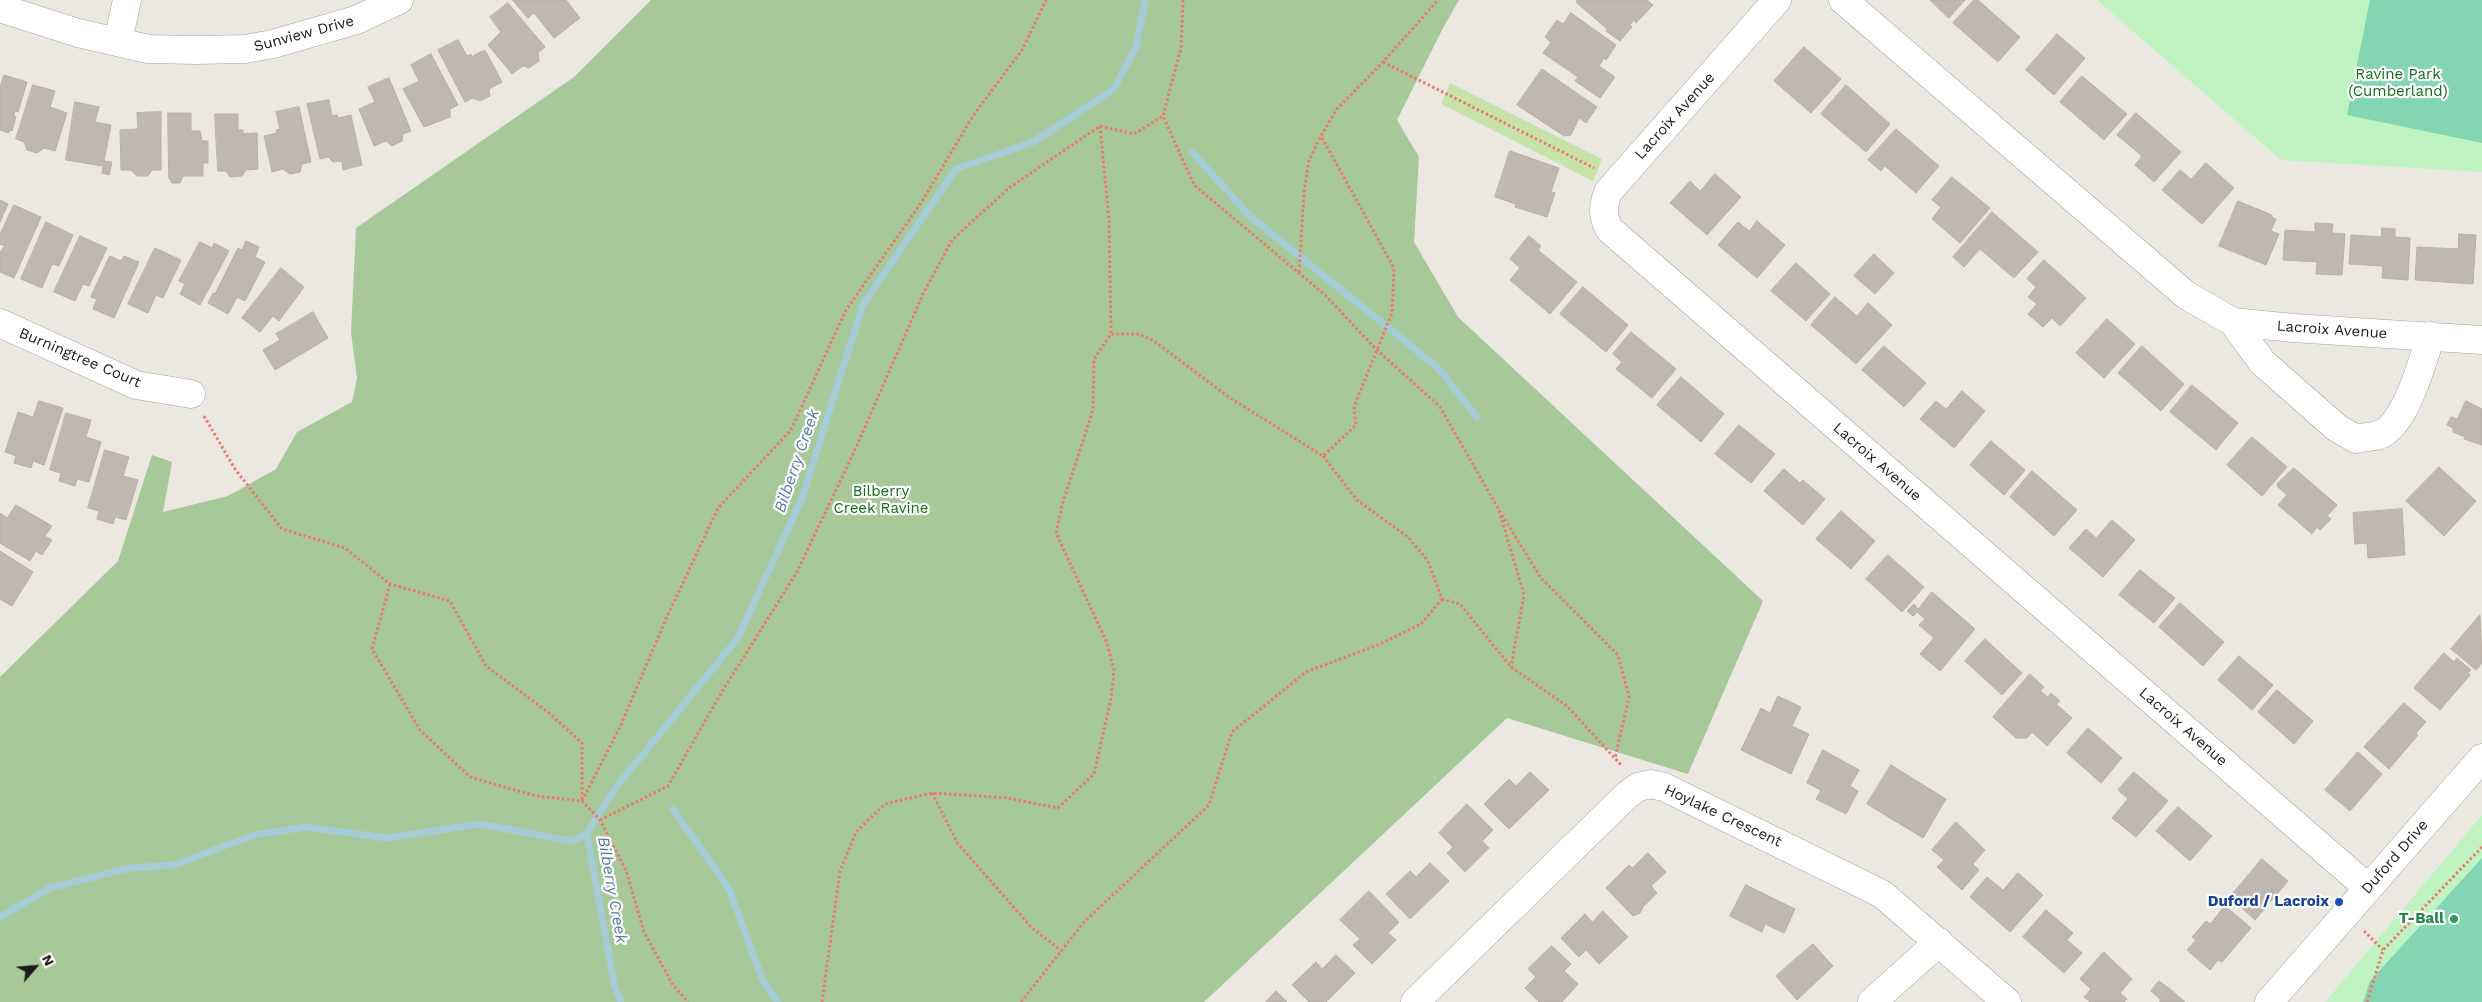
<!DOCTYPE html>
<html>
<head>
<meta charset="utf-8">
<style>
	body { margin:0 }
	#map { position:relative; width:2482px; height:1002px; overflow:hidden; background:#ebe8e1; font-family:"Work Sans",sans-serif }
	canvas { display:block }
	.north { position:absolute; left:10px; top:942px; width:50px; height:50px; -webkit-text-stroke:4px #fff; paint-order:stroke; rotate:63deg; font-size:14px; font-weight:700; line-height:20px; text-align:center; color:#1a1a1a }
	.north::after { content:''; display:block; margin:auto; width:18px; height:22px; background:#1a1a1a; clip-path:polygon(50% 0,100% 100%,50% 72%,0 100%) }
</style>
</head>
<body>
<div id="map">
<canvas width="2482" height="1002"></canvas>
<div class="north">N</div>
</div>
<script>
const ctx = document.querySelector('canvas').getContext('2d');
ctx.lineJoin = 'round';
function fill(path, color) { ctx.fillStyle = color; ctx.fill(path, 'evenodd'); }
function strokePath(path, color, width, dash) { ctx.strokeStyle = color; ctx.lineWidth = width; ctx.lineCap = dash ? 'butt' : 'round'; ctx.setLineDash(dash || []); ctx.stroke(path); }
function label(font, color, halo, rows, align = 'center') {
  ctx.font = font + ' "Work Sans",sans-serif'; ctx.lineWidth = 4.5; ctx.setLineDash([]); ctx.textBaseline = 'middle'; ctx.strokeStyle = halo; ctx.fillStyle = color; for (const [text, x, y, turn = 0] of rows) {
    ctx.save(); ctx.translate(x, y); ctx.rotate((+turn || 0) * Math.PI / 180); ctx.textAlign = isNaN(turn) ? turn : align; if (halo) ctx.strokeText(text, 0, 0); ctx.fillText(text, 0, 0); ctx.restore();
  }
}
const grass = new Path2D(`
	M 1450,83 L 1602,159 L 1593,181 L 1441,104 Z`);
const forest = new Path2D(`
	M 651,0 L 1459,0 L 1442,30 L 1397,120 L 1419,157 L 1414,242 L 1458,317 L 1763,601 L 1688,774 L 1507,718 L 1204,1002 L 0,1002 L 0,677 L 118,561 L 152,455 L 172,462 L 163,512 L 228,496 L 276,469 L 297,432 L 352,402 L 357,378 L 351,332 L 356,228 L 574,77 Z`);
const park = new Path2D(`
	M 2097,0 L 2482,0 L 2482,172 L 2281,160 Z
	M 2482,815 L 2482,1002 L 2325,1002 Z`);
const pitch = new Path2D(`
	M 2370,0 L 2482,0 L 2482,143 L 2347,115 Z
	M 2482,858 L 2482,1002 L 2363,1002 L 2370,981 Z`);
const stream = new Path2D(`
	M 1192,152 L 1251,217 L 1438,368 L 1477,417
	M 673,809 L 729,889 L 763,981 L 778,1002
	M 0,917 L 50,888 L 130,868 L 174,865 L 254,835 L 306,827 L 387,838 L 480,824 L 571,841 L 587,834
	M 621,1002 L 614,984 L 587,834 L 613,791 L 738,638 L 802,498 L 863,304 L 956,169 L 1033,142 L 1114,89 L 1136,47 L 1145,0`);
const building = new Path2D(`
	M 513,0 L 566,0 L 580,18 L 554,38 L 534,13 L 528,18 Z
	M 1577,0 L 1647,0 L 1653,5 L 1636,23 L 1634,20 L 1630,25 L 1632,27 L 1620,41 L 1606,31 L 1607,29 L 1577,3 Z
	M 1930,0 L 1965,0 L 1949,18 Z
	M 1974,0 L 1978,0 L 2020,37 L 1998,62 L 1953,23 Z
	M 508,3 L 545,47 L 538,53 L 539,61 L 529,68 L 523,66 L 512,74 L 488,45 L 501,32 L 490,17 Z
	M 1571,13 L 1616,45 L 1606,60 L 1604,58 L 1599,66 L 1615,77 L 1600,98 L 1575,81 L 1578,77 L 1543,53 L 1551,42 L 1545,37 L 1557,20 L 1563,24 Z
	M 2057,34 L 2085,58 L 2054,95 L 2026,70 Z
	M 458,40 L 467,56 L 471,54 L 473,58 L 474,55 L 485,50 L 502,82 L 489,89 L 490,96 L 480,101 L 473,98 L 465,102 L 438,50 Z
	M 1804,47 L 1841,79 L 1811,113 L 1774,81 Z
	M 431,54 L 458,105 L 450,109 L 450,117 L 424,127 L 403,89 L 419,81 L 411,65 Z
	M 1542,69 L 1597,107 L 1586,123 L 1579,118 L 1571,135 L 1564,136 L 1517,105 Z
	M 4,75 L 27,82 L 18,112 L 15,111 L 14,116 L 16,117 L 12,131 L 9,130 L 9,133 L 0,130 L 0,88 Z
	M 2082,76 L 2127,114 L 2104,140 L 2060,102 Z
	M 389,78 L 411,131 L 403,134 L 402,141 L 392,146 L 386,141 L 374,146 L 359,109 L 375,102 L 368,87 Z
	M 33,85 L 55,91 L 50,107 L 67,113 L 55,151 L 44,148 L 37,153 L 27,150 L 24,142 L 16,139 Z
	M 1846,85 L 1890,124 L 1866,152 L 1821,114 Z
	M 329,100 L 332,116 L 337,115 L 338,118 L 351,115 L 362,165 L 343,170 L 342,161 L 333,162 L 328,157 L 320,159 L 307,104 Z
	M 75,102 L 99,107 L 95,122 L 111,125 L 104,161 L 112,162 L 109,175 L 102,173 L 103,166 L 66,160 Z
	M 299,107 L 311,162 L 302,164 L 300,172 L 290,174 L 283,169 L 272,172 L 264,136 L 277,133 L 276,130 L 280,129 L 276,112 Z
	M 161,112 L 161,170 L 152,170 L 148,176 L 137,176 L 131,170 L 121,170 L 120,130 L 138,129 L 137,113 Z
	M 168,113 L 191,113 L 191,131 L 200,131 L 202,141 L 208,141 L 208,163 L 203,163 L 203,176 L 183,176 L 180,183 L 172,183 L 169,178 Z
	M 2136,113 L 2181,152 L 2154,182 L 2135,165 L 2142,156 L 2117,135 Z
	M 215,114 L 238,114 L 238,130 L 243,130 L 243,134 L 257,133 L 258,169 L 246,170 L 242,176 L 230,177 L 226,171 L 218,171 Z
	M 1896,129 L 1939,166 L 1916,193 L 1885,166 L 1881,171 L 1868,160 Z
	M 1510,151 L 1559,168 L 1551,192 L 1555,193 L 1547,217 L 1515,207 L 1516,204 L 1495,197 Z
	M 2206,163 L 2234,188 L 2202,224 L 2162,190 L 2180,170 L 2191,179 Z
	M 1715,174 L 1741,197 L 1707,235 L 1670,203 L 1690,181 L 1700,191 Z
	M 1952,177 L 1990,208 L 1960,243 L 1932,219 L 1941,207 L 1932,200 Z
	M 0,200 L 8,204 L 0,222 Z
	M 2238,201 L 2272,215 L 2272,217 L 2276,219 L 2271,231 L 2279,234 L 2266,265 L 2219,246 Z
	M 14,205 L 41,217 L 14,278 L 0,272 L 0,252 L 5,246 L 0,244 L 0,235 Z
	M 1992,212 L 2038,252 L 2014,278 L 1980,249 L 1964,267 L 1953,257 Z
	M 1757,221 L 1785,245 L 1757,278 L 1718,245 L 1738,222 L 1749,231 Z
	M 46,222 L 73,235 L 59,266 L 52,264 L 42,288 L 21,279 Z
	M 2315,223 L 2333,224 L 2332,233 L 2345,234 L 2342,275 L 2316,274 L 2317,262 L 2283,260 L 2285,230 L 2315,232 Z
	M 2382,228 L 2395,229 L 2395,237 L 2410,238 L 2408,280 L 2382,278 L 2383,266 L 2349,264 L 2351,235 L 2381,237 Z
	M 2459,234 L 2476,235 L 2473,284 L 2415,280 L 2417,247 L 2458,249 Z
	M 80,236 L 107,248 L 89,286 L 83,284 L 75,301 L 54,292 Z
	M 1529,236 L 1541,246 L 1538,250 L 1577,282 L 1550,314 L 1510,280 L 1520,268 L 1510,259 Z
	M 246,241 L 259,247 L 255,257 L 265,262 L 245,301 L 237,297 L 228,314 L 208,303 L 213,293 L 215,294 L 238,248 L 242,250 Z
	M 200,242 L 212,248 L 214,243 L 229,251 L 200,305 L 180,294 L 185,284 L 179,281 Z
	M 155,248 L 181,260 L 163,298 L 156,295 L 148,313 L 128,304 Z
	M 1874,254 L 1894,273 L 1875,294 L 1854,276 Z
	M 110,256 L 121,261 L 124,256 L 139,262 L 114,318 L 93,309 L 97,299 L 91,297 Z
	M 2044,260 L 2086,298 L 2060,326 L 2052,318 L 2043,327 L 2028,314 L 2037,304 L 2028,297 L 2036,287 L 2027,279 Z
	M 1796,263 L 1830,294 L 1806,321 L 1771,291 Z
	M 281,268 L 304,287 L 279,321 L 273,316 L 260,332 L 242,318 Z
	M 1583,287 L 1628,325 L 1606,352 L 1560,314 Z
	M 1835,297 L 1857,316 L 1868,303 L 1892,325 L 1856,364 L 1811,325 Z
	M 313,312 L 328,338 L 275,370 L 263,350 L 280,340 L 276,334 Z
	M 2107,319 L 2135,344 L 2104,378 L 2076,353 Z
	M 1631,332 L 1676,369 L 1652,398 L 1616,369 L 1622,362 L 1613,354 Z
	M 1884,346 L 1926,383 L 1904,407 L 1862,370 Z
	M 2142,346 L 2184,384 L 2161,411 L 2118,373 Z
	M 1681,377 L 1724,414 L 1701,442 L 1657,405 Z
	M 2192,385 L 2238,423 L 2216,450 L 2170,412 Z
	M 1962,391 L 1985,411 L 1954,448 L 1920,419 L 1936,401 L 1946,409 Z
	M 39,401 L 63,408 L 44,465 L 33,461 L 31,468 L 14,463 L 16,456 L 5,452 L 18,412 L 33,417 Z
	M 2466,401 L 2482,409 L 2482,445 L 2464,439 L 2465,437 L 2453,432 L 2453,428 L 2447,425 L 2451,417 L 2457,419 Z
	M 66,413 L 91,420 L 86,437 L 101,442 L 89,482 L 77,479 L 75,486 L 59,481 L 61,473 L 50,470 Z
	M 1739,425 L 1775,454 L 1751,483 L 1715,454 Z
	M 2252,437 L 2287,467 L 2262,496 L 2227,465 Z
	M 1991,441 L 2025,470 L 2004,495 L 1970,465 Z
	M 105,450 L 129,457 L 123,476 L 138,480 L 126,520 L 115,517 L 113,524 L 97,519 L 99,511 L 88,508 Z
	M 2439,467 L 2476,501 L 2444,536 L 2406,501 Z
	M 2294,468 L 2337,505 L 2327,516 L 2331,519 L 2320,530 L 2317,527 L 2312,534 L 2278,505 L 2287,495 L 2278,487 L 2277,484 Z
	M 1784,469 L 1800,483 L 1803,480 L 1825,499 L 1803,525 L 1764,491 Z
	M 2032,471 L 2077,510 L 2054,536 L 2010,497 Z
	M 16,505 L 52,526 L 45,536 L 52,540 L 42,555 L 36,551 L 30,561 L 0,543 L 0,513 L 7,518 Z
	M 2402,509 L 2405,555 L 2368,558 L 2367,543 L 2355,544 L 2353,513 Z
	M 1841,511 L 1875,541 L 1851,569 L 1816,539 Z
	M 2112,520 L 2135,540 L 2103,577 L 2069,548 L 2086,529 L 2096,538 Z
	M 0,551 L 33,572 L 12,606 L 0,599 Z
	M 1888,555 L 1924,587 L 1902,612 L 1866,579 Z
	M 2140,570 L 2175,598 L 2154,623 L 2119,595 Z
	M 1932,592 L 1975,629 L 1940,671 L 1920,654 L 1934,638 L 1919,625 L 1925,619 L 1917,612 L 1913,616 L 1907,611 L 1914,604 L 1918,609 Z
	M 2180,603 L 2224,642 L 2203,666 L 2159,627 Z
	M 2480,615 L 2482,663 L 2476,670 L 2451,649 Z
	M 1985,639 L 2022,673 L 2002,695 L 1965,661 Z
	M 2444,653 L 2454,662 L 2457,658 L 2471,670 L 2468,673 L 2470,675 L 2440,710 L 2414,688 Z
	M 2239,656 L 2273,685 L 2252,710 L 2218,680 Z
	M 2030,674 L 2044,687 L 2040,691 L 2048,697 L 2051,693 L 2060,701 L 2056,704 L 2072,718 L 2047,746 L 2032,732 L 2027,738 L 2016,738 L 1993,717 Z
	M 2277,690 L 2313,721 L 2294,744 L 2258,712 Z
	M 1778,696 L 1801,707 L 1792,726 L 1809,734 L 1791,774 L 1741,750 L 1761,708 L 1770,713 Z
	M 2404,703 L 2426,722 L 2416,733 L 2418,735 L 2389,769 L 2364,747 Z
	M 2088,728 L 2122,758 L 2101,783 L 2067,753 Z
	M 1823,750 L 1859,770 L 1850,786 L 1858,791 L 1846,814 L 1816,799 L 1821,790 L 1807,783 Z
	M 2358,752 L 2382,774 L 2350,811 L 2325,790 Z
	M 1891,765 L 1946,799 L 1923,838 L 1867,804 Z
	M 1530,772 L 1549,790 L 1509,829 L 1484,804 L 1509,779 L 1516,786 Z
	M 2134,772 L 2168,801 L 2136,837 L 2112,818 L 2128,799 L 2118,790 Z
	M 1467,804 L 1493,830 L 1482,841 L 1489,848 L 1465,872 L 1447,853 L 1453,847 L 1439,833 Z
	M 2178,807 L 2212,836 L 2190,861 L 2156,831 Z
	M 1956,822 L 1985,850 L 1973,864 L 1979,870 L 1962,890 L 1937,867 L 1944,860 L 1932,850 Z
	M 1648,853 L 1666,872 L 1651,886 L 1657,893 L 1643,907 L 1640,913 L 1633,916 L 1606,888 L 1629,865 L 1632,868 Z
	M 2262,859 L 2288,881 L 2255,920 L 2230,897 Z
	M 1430,863 L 1449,881 L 1410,919 L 1386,894 L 1410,871 L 1416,877 Z
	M 2018,873 L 2043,895 L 2010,932 L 1970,897 L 1987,877 L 2003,890 Z
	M 1746,885 L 1795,909 L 1784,933 L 1765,924 L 1762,932 L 1730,916 Z
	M 1369,891 L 1399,922 L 1388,933 L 1396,940 L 1372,964 L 1353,945 L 1360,939 L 1340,920 Z
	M 2225,906 L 2251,928 L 2222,962 L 2218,960 L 2210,970 L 2187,950 L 2196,940 L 2192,937 L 2206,921 L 2210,924 Z
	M 2046,910 L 2073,933 L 2067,940 L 2082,953 L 2064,973 L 2023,937 Z
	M 1603,911 L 1628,937 L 1599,964 L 1586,950 L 1579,957 L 1561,938 L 1585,914 L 1592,922 Z
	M 1813,944 L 1833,966 L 1797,1000 L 1776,976 Z
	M 1552,946 L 1571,964 L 1564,971 L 1578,984 L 1562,1002 L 1539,1002 L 1525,988 L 1536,977 L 1528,969 Z
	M 2104,952 L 2132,979 L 2120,993 L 2127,999 L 2124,1002 L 2090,1002 L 2084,997 L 2091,989 L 2080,979 Z
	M 1336,955 L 1355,973 L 1326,1002 L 1309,1002 L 1292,985 L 1316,962 L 1322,969 Z
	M 2159,981 L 2170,989 L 2185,1002 L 2159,1002 L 2161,1000 L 2151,991 Z
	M 1276,991 L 1287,1002 L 1266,1002 Z`);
const path = new Path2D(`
	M 1183,0 L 1181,48 L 1163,116 L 1194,185 L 1325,295 L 1376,349 L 1440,407 L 1499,510 L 1524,595 L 1511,667
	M 1383,62 L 1594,168
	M 1100,126 L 1109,220 L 1111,334
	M 1299,272 L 1304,192 L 1309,160 L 1321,136 L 1336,110 L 1383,62 L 1438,0
	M 204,416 L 235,469 L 282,529 L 345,548 L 390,584 L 450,601 L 486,666 L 549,713 L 582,743 L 582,801
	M 1323,456 L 1357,500 L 1408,537 L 1428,561 L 1442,599
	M 1502,515 L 1541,578 L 1618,655 L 1629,697 L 1615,758
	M 390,584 L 372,649 L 420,730 L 470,777 L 536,796 L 582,801 L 600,820 L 626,870 L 644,932 L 673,985 L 688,1002
	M 1442,599 L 1460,604 L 1511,667 L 1567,706 L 1622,766
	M 932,793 L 958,844 L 1032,928 L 1062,951
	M 582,801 L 620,727 L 666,619 L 718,508 L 791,430 L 846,310 L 921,203 L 973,116 L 1022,50 L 1046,0
	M 600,820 L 668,786 L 720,695 L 797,572 L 854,452 L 923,294 L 952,240 L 1009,188 L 1100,126 L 1134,134 L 1163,116
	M 2364,931 L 2383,950
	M 822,1002 L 840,871 L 856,832 L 885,804 L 932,793 L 1007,798 L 1058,808 L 1094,774 L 1111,699 L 1114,670 L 1107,643 L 1056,533 L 1062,505 L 1093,410 L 1094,359 L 1111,334 L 1139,334 L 1154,341 L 1230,398 L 1323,456 L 1356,425 L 1354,409 L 1357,399 L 1392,313 L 1394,268 L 1321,136
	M 1021,1002 L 1084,922 L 1209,805 L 1232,732 L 1306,672 L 1380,644 L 1421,624 L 1442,599
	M 2367,1002 L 2383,950 L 2482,847`);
const minor = new Path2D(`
	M 1777,0 L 1608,192 C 1603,206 1602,215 1609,229 L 2367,887
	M 1843,0 L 2186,295 L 2233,322 L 2293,328 L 2482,340
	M 0,8 L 78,33 L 148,49 L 196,50 L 245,49 L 273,44 L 356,20 L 399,0
	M 118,41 L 127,0
	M 2233,322 L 2262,362 L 2337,428 L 2356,439 C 2363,437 2372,437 2379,435 C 2406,425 2422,362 2431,336
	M 0,323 L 136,385 L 191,394
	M 1415,1002 L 1627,795 L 1638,787 L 1651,784 L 1664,787 L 1882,894 L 2007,1002
	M 1872,1002 L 1939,942
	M 2269,1002 L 2482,758`);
const markers = [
	[2339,902,5,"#1a4fb4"],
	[2454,919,5,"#2e9e5b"]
];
const streetNames = [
	["Sunview Drive",304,34,-15],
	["Lacroix Avenue",1675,116,-48],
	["Lacroix Avenue",2332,330,4],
	["Burningtree Court",80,358,23],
	["Lacroix Avenue",1877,462,41],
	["Lacroix Avenue",2183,727,41],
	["Hoylake Crescent",1723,816,25],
	["Duford Drive",2395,857,-49]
];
const parkNames = [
	["Ravine Park",2398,75],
	["(Cumberland)",2398,92],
	["Bilberry",881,492],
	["Creek Ravine",881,509]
];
const transitNames = [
	["Duford / Lacroix",2329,902]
];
const leisureNames = [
	["T-Ball",2444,919]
];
const waterNames = [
	["Bilberry Creek",797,461,-71],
	["Bilberry Creek",612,890,80]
];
fill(grass, '#c7e3a9');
fill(forest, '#a7c898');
fill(park, '#bff4c2');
fill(pitch, '#84d5b4');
strokePath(stream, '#a4ccd6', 7);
fill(building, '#bfb7b1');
strokePath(building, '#bcaea4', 1);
strokePath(minor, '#a1a1a1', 29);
strokePath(path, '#ee7a6f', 3, [2.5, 2.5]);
strokePath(minor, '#fff', 28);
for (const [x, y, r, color] of markers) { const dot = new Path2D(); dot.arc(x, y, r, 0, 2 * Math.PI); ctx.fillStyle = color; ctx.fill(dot); strokePath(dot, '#fff', 2); }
label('15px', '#1a1a1a', '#fff', streetNames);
label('15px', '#136e19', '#fff', parkNames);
label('bold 15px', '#164399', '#fff', transitNames, 'right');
label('bold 15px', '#27864d', '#fff', leisureNames, 'right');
label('italic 16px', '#507aa1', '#fff', waterNames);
</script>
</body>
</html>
